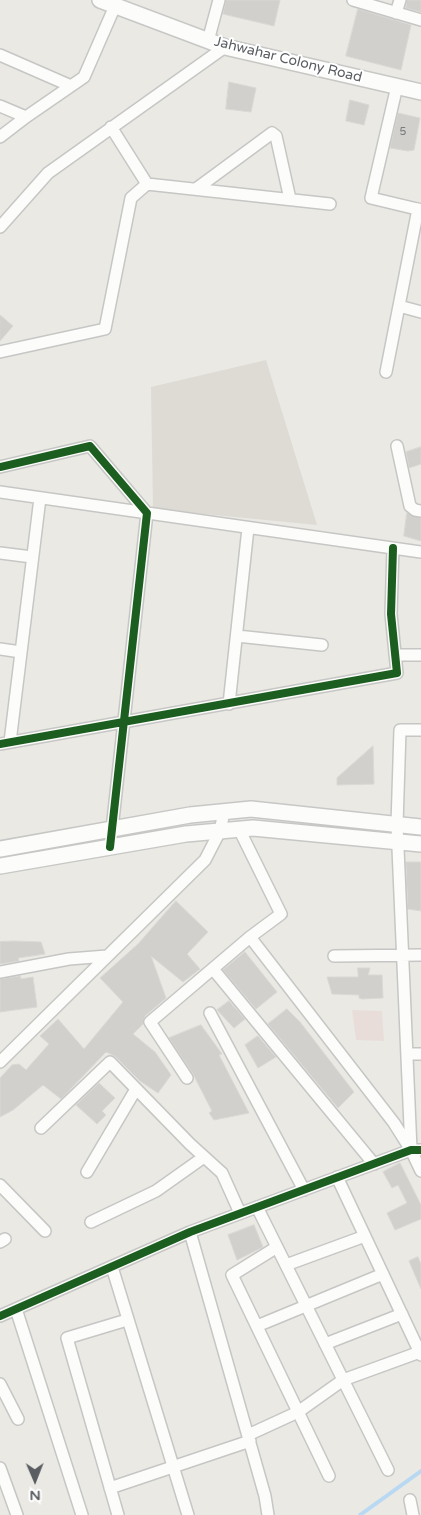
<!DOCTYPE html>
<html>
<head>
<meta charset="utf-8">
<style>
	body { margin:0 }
	#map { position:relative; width:421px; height:1515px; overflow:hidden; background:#eae9e4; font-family:"Varela Round",sans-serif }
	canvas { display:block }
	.north { position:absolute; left:10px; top:1455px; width:50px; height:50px; -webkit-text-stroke:4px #fff; paint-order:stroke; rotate:179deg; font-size:14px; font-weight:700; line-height:20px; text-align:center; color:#5a5e62 }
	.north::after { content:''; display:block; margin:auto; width:18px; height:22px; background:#5a5e62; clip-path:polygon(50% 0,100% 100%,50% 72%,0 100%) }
</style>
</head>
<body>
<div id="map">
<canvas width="421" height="1515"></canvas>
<div class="north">N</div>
</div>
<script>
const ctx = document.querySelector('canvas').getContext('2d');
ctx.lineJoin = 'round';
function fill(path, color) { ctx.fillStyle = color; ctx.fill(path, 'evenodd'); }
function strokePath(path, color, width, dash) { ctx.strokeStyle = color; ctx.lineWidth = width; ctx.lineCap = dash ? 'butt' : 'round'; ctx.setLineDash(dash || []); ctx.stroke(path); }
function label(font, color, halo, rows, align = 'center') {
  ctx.font = font + ' "Varela Round",sans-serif'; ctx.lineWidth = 4; ctx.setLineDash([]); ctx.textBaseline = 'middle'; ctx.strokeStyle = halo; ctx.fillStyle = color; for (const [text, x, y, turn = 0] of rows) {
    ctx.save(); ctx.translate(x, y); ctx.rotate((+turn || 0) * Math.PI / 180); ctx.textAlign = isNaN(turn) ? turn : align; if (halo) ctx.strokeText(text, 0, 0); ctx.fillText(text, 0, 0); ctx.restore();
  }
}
const education = new Path2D(`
	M 266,360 L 317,525 L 153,509 L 151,387 Z`);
const medical = new Path2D(`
	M 352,1010 L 382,1011 L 384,1041 L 356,1040 Z`);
const stream = new Path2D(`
	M 360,1515 L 421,1471`);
const building = new Path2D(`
	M 226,0 L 280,0 L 274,26 L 223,14 Z
	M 407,0 L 421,0 L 421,12 L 406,8 Z
	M 358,9 L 411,25 L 401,70 L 346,56 Z
	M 229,82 L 256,88 L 251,112 L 226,109 Z
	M 350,100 L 369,105 L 364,125 L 346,121 Z
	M 398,113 L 420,118 L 414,150 L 408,151 L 390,148 Z
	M 0,315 L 13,326 L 0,341 Z
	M 421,447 L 421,464 L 409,468 L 406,452 Z
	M 407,513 L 421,518 L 421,541 L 404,536 Z
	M 373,746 L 374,784 L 337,785 L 337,778 Z
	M 406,862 L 421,862 L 421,911 L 408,909 Z
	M 176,901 L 208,932 L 187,954 L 200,969 L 183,982 L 151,956 L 166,998 L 145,1016 L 143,1024 L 133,1034 L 155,1052 L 171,1075 L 158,1093 L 140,1081 L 115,1056 L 106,1052 L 61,1099 L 43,1085 L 13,1110 L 0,1117 L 0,1078 L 12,1065 L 19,1064 L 26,1070 L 49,1044 L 40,1036 L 58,1019 L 84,1049 L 123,1002 L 100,978 L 138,944 Z
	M 13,941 L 41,942 L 45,954 L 18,958 L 19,961 L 0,964 L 0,942 Z
	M 245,952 L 277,992 L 256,1009 L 223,970 Z
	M 358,968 L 370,968 L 368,975 L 382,975 L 383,998 L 362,999 L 359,998 L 359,995 L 332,994 L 327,977 L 358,977 Z
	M 20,976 L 21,979 L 33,977 L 37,1007 L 0,1012 L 0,979 Z
	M 229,1001 L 245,1019 L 234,1028 L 217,1010 Z
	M 287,1009 L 300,1022 L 354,1092 L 338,1108 L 268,1024 Z
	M 201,1025 L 222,1054 L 219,1055 L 249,1113 L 214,1120 L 209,1113 L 212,1111 L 193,1074 L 169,1038 Z
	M 258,1036 L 276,1057 L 258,1068 L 245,1045 Z
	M 99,1083 L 115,1098 L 102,1111 L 106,1115 L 97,1124 L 76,1105 Z
	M 400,1163 L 421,1205 L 421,1219 L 395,1230 L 387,1213 L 407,1203 L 398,1185 L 392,1188 L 383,1172 Z
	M 254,1225 L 263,1247 L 237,1260 L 228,1235 Z
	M 418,1257 L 421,1264 L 421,1289 L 409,1261 Z`);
const street = new Path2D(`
	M 353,0 L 421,20
	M 396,13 L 400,0
	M 208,41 L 219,0
	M 0,55 L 71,86
	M 397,86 L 371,198 L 421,210
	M 0,106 L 26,117
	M 111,127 L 147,184 L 330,204
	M 0,137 L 26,117 L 84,77 L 115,6
	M 196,189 L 272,133 L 276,136 L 290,199
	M 0,227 L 48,173 L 225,47
	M 399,306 L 421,312
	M 0,352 L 105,329 L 131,198 L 147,184
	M 386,372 L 418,209
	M 397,446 L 410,506 L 415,510 L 421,511
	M 0,467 L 90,446 L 147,513 L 110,847
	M 0,492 L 421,552
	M 0,553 L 32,557
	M 237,636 L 322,645
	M 0,649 L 21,652
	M 395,655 L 421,655
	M 229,704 L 248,528
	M 10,742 L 40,498
	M 0,744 L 397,673 L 391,614 L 393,548
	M 250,937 L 394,1123 L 411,1150 L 421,1171
	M 334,956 L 421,955
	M 213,969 L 374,1164
	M 0,972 L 69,959 L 107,956
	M 210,1013 L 304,1190
	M 408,1054 L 421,1054
	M 0,1062 L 205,860 L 220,831 L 224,812
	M 187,1078 L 150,1022 L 250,937 L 281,914 L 239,829
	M 41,1128 L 110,1062 L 190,1144 L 222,1173 L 240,1213
	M 411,1150 L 397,825 L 400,730 L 421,730
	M 87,1172 L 136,1089
	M 337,1177 L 421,1355
	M 0,1185 L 45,1231
	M 257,1207 L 388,1470
	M 91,1222 L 156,1191 L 204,1157
	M 190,1232 L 265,1496 L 268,1515
	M 0,1242 L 5,1239
	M 277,1247 L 232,1275 L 329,1476
	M 286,1265 L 365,1236
	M 112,1267 L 188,1515
	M 16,1309 L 82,1515
	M 0,1316 L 190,1232 L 411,1150 L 421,1150
	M 257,1326 L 383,1274
	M 325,1344 L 402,1314
	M 0,1384 L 18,1419
	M 248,1435 L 298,1412 L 343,1380 L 420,1352
	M 0,1468 L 17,1515
	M 110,1488 L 250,1441
	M 410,1500 L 413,1515
	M 118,1515 L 67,1338 L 127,1320`);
const secondary = new Path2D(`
	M 100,0 L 225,47 L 421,92
	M 0,849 L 190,815 L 251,809 L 421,827
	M 0,866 L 186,834 L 253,828 L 421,844`);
const cycleway = new Path2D(`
	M 0,467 L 90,446 L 147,513 L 110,847
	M 0,744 L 397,673 L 391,614 L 393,548
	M 0,1316 L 190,1232 L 411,1150 L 421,1150`);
const numberNames = [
	["5",403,132]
];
const streetNames = [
	["Jahwahar Colony Road",288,60,14]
];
fill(education, '#dddbd4');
fill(medical, '#e9ddd9');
strokePath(stream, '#b9d9f3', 4);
fill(building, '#d1d0cd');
strokePath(building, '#dad8d4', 1);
strokePath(street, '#c6c6c5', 14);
strokePath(secondary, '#c7c7c6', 18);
strokePath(street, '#fcfcfb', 11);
strokePath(secondary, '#fcfcfb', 15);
strokePath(cycleway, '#1b5e20', 8);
label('11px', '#797c7e', null, numberNames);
label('14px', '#5a5e62', '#fff', streetNames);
</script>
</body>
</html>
